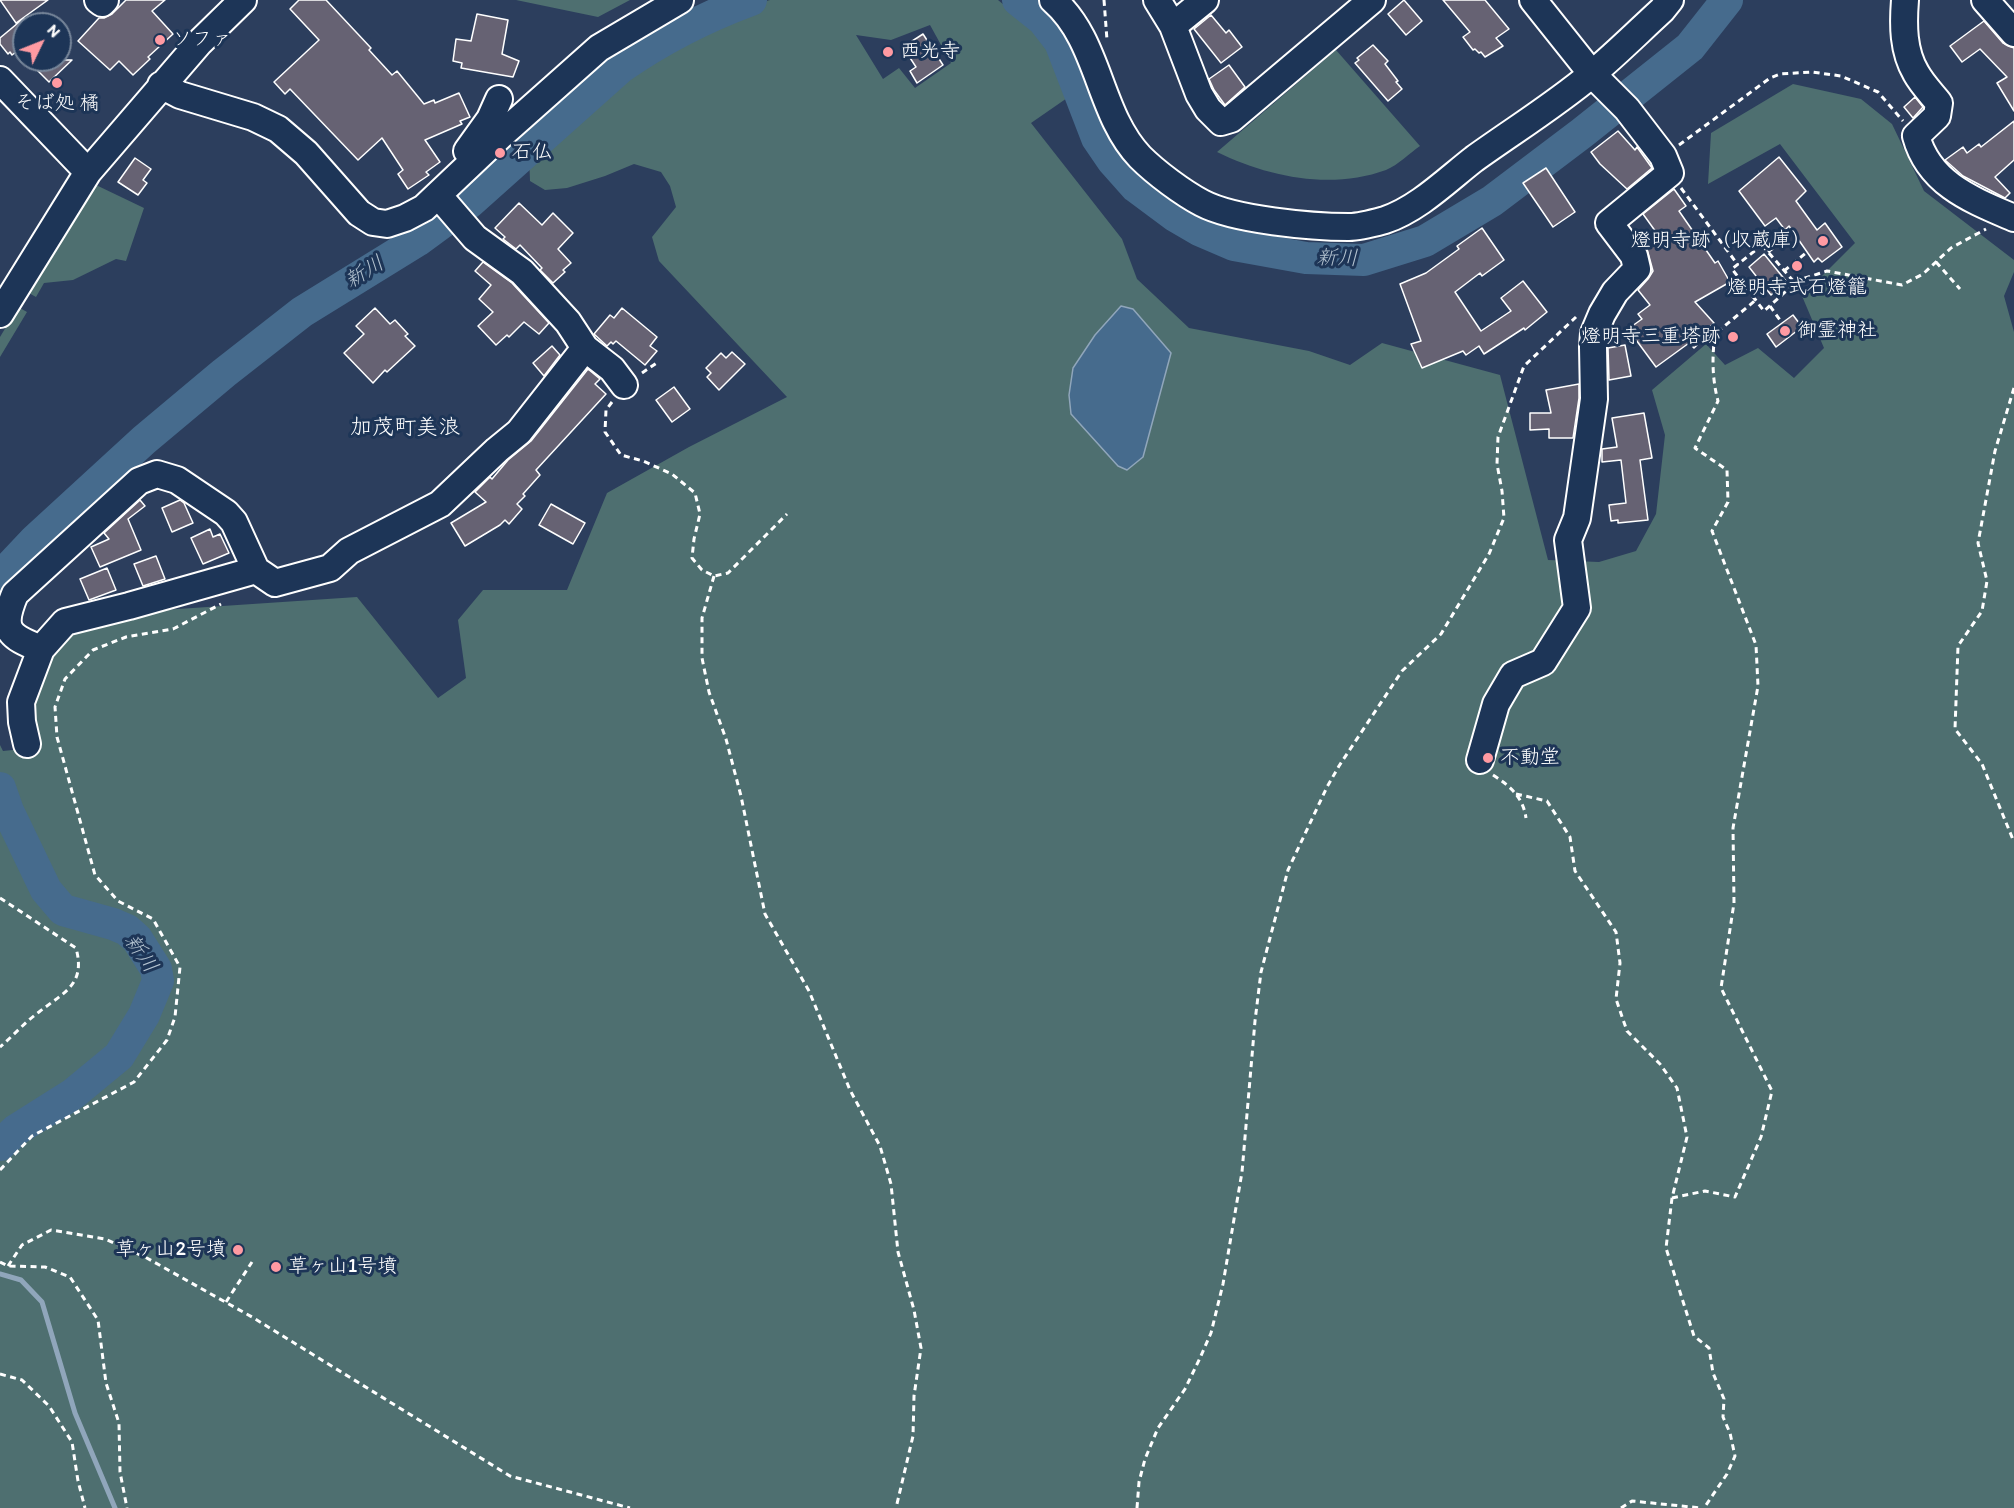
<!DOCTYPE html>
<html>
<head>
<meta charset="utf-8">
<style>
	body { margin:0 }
	#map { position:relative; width:2014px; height:1508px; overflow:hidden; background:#2c3e5d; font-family:Itim,sans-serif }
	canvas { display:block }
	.north { position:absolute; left:12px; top:12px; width:60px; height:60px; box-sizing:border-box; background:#1d3557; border:2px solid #77869a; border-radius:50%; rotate:47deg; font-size:16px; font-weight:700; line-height:24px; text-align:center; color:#fff }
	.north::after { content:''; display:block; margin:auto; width:21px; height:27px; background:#ff9aa2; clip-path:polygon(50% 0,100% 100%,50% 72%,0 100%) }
</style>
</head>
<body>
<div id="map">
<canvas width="2014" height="1508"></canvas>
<div class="north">N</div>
</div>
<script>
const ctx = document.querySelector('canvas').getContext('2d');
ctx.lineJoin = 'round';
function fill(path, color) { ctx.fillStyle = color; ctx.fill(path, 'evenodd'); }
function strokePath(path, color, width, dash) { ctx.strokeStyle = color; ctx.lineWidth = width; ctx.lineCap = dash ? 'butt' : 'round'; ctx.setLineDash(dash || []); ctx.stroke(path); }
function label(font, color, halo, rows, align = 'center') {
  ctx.font = font + ' Itim,"Klee One",sans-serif'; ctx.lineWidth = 6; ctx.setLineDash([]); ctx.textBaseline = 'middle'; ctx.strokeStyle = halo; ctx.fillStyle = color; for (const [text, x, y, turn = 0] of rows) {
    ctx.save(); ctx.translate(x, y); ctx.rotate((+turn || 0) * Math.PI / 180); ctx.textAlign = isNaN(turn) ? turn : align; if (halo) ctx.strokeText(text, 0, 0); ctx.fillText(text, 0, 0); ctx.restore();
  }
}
const green = new Path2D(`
	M 516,0 L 630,0 L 598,17 Z
	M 770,0 L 998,0 L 1047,41 L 1070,96 L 1031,123 L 1122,239 L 1137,279 L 1189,328 L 1309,351 L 1350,365 L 1382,343 L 1500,375 L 1548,560 L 1599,562 L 1636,551 L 1656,514 L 1665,435 L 1652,390 L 1706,344 L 1725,365 L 1758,348 L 1794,378 L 1824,348 L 1802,296 L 1855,243 L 1780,144 L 1708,184 L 1711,133 L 1793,84 L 1861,99 L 1892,124 L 1924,191 L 2014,260 L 2014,272 L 2004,296 L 2014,332 L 2014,1508 L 0,1508 L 0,1158 L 7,1150 L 0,1124 L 0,745 L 3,751 L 32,748 L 25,710 L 54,639 L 133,612 L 357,597 L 438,698 L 466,678 L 458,620 L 483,590 L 567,590 L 607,493 L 689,447 L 787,397 L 659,261 L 652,237 L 676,207 L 670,186 L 661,172 L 634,164 L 605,176 L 567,188 L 545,190 L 530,181 L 529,153 C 565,123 599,89 637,61 C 670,37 731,11 770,0 ZM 930,25 L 951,63 L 915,88 L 899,68 L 883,79 L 856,35 L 891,40 Z
	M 1336,50 L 1420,146 C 1410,153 1398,165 1386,170 C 1331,190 1268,177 1217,152 Z
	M 96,185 L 144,208 L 126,261 L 116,259 L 73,280 L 44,283 L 36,297 L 27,292 Z
	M 18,307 L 27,312 L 0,357 L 0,337 Z`);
const water = new Path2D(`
	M 1121,306 L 1133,309 L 1171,353 L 1143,457 L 1127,470 L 1118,466 L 1071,414 L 1069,395 L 1073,368 L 1095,335 Z`);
const stream = new Path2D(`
	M 0,1274 L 21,1280 L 42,1302 L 75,1413 L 115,1508`);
const river = new Path2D(`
	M 1018,0 L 1043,20 L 1060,42 L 1097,138 L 1112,160 L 1136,187 L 1175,216 L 1199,230 L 1234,245 L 1306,258 L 1364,260 L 1425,241 L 1492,201 L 1582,133 L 1690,47 L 1727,0
	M 0,577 L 35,540 L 144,440 L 224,373 L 302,312 L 417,241 L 470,202 L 620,68 C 660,40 705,17 751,0
	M 0,788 L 8,811 L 46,890 L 63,910 L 113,924 L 127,930 L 137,939 L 156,969 L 158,981 L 144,1015 L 119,1056 L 73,1094 L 16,1130 L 0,1145`);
const building = new Path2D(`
	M 0,0 L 48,0 L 16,23 Z
	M 126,0 L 165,0 L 152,11 L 173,34 L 148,57 L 150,59 L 133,75 L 119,61 L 110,70 L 78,41 L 99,18 L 104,18 L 112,14 Z
	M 299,0 L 326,0 L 371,48 L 369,50 L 392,75 L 397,71 L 424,104 L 434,100 L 435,103 L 459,93 L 470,117 L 460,121 L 462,124 L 425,140 L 440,162 L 426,172 L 429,175 L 408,189 L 398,174 L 403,170 L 382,138 L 358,160 L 290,89 L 285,94 L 274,82 L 319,40 L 290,9 Z
	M 1404,0 L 1422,21 L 1406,35 L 1388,14 Z
	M 1443,0 L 1485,0 L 1509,29 L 1496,38 L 1503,46 L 1485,57 L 1481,52 L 1479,53 L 1475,49 L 1473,50 L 1463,37 L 1470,32 Z
	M 477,14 L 508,20 L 502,54 L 519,61 L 513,77 L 461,68 L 462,63 L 453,61 L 456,39 L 471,41 Z
	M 1211,15 L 1226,33 L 1229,30 L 1242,47 L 1221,63 L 1194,29 Z
	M 24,18 L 24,46 L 12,55 L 10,52 L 8,54 L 0,44 L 0,38 Z
	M 1984,21 L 2003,43 L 2014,48 L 2014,111 L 1997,83 L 2007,77 L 1980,49 L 1962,62 L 1950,46 Z
	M 923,34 L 943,65 L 917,83 L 910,71 L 916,67 L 903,47 Z
	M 1373,45 L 1388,61 L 1385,64 L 1398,81 L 1396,82 L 1402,89 L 1388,101 L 1355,63 L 1359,60 L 1357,58 Z
	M 27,60 L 72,60 L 49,82 Z
	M 1229,65 L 1245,87 L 1225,105 L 1214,90 L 1209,79 Z
	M 1915,97 L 1923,107 L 1913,118 L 1904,107 Z
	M 2014,121 L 2014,160 L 1995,177 L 2010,193 L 2005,198 L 1963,176 L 1945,160 L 1963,147 L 1967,153 L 1979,144 L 1981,147 Z
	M 1618,131 L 1635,150 L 1637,147 L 1652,168 L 1627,189 L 1600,164 L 1591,152 Z
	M 1779,157 L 1806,191 L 1796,201 L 1817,230 L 1825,223 L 1842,247 L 1822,262 L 1818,258 L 1814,262 L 1789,226 L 1785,230 L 1776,218 L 1765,226 L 1739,191 Z
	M 135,158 L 151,169 L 143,180 L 147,183 L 138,195 L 118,182 Z
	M 1546,168 L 1575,212 L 1553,227 L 1523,183 Z
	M 1674,189 L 1686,206 L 1679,211 L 1715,263 L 1718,261 L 1730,282 L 1695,302 L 1714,323 L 1707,330 L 1710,333 L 1694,348 L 1689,343 L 1656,367 L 1628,329 L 1642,319 L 1638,314 L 1650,305 L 1638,290 L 1648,279 L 1653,271 L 1647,249 L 1661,239 L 1643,214 Z
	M 519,203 L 542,225 L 553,213 L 573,233 L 558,249 L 571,263 L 563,270 L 565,272 L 553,283 L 540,270 L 542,268 L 520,245 L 516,249 L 503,239 L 505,237 L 495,228 Z
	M 1482,228 L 1504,260 L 1482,276 L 1480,273 L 1455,292 L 1481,331 L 1511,311 L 1501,298 L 1523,281 L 1547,312 L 1525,330 L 1524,328 L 1484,354 L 1479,346 L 1466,355 L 1463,351 L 1422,368 L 1411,344 L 1421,341 L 1400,284 L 1426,273 L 1459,249 L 1457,246 Z
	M 1764,254 L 1786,281 L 1771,295 L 1749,267 Z
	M 483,262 L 512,283 L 549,323 L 539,334 L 524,322 L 509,337 L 507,335 L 496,345 L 478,326 L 493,312 L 479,299 L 491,285 L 475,271 Z
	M 375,308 L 390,324 L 395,320 L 408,334 L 405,336 L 415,346 L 387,372 L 385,370 L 373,383 L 344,353 L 364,334 L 356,326 Z
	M 622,308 L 657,337 L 650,346 L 657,351 L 645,365 L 616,341 L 613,344 L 611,342 L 607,346 L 594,334 L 610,315 L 614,318 Z
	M 1793,315 L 1802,327 L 1776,347 L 1767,334 Z
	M 1625,345 L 1631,376 L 1609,380 L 1608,348 Z
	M 552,346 L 560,355 L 544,376 L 533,363 Z
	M 732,352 L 745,364 L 719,390 L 707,377 L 711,373 L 706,368 L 721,353 L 726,358 Z
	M 588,369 L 600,379 L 595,384 L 606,394 L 536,470 L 540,475 L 523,494 L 525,496 L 517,504 L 522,509 L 509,524 L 505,520 L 500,525 L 465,546 L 451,523 L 486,502 L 475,492 L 490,477 L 492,479 L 508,460 L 531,441 Z
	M 1579,384 L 1579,398 L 1573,438 L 1549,438 L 1549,429 L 1530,430 L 1530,413 L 1551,413 L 1546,390 Z
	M 674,387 L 690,409 L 672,422 L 656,400 Z
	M 1644,413 L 1652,458 L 1640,460 L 1648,520 L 1618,523 L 1618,520 L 1611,521 L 1609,505 L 1626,503 L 1621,460 L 1602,462 L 1602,449 L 1617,447 L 1612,418 Z
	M 140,500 L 145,506 L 128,519 L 141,550 L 100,567 L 91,547 L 109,539 L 104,533 Z
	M 180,500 L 184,503 L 193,523 L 172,532 L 162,508 Z
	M 551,504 L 585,523 L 573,544 L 539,525 Z
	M 210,529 L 213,537 L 220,534 L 229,553 L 203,564 L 191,538 Z
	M 156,556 L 165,579 L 143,586 L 134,564 Z
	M 107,568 L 116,590 L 89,600 L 80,579 Z`);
const path = new Path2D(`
	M 1104,0 L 1107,40
	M 1679,145 L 1770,78 L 1780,74 L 1812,72 L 1841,76 L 1878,92 L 1903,121
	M 1681,188 L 1738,265
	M 1762,245 L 1795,283 L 1764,311 L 1732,269 Z
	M 1768,252 L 1787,237
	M 1936,262 L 1960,289
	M 1784,271 L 1807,252
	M 1795,283 L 1802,279 L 1827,271 L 1902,285 L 1923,274 L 1951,248 L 1986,229
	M 1770,306 L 1782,323
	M 642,373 L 658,362
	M 2014,388 L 1995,451 L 1978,543 L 1987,581 L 1982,611 L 1958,646 L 1955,729 L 1982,764 L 2014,842
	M 612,402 L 606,410 L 605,432 L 621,455 L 643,461 L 672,474 L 695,493 L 700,514 L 694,539 L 692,558 L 702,570 L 714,576 L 728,573 L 787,514
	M 714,576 L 702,618 L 702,658 L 709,692 L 726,739 L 741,796 L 765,914 L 809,991 L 850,1090 L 880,1146 L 891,1184 L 898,1252 L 914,1310 L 921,1348 L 914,1396 L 913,1436 L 896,1508
	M 1493,775 C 1510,786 1523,797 1526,818
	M 1516,794 L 1547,801 L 1570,837 L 1575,871 L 1616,932 L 1620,963 L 1616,999 L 1627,1031 L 1660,1064 L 1677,1088 L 1687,1137 L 1672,1198 L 1666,1248 L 1694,1336 L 1709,1348 L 1713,1373 L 1724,1399 L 1723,1417 L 1730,1433 L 1735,1456 L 1727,1474 L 1704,1508
	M 0,898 L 76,948 C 86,985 64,992 39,1012 C 25,1022 13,1036 0,1047
	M 0,1170 L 32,1136 L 134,1082 L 167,1040 L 175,1017 L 180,967 L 153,919 L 118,901 L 95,875 L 57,737 L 55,707 L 65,679 L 93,650 L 126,637 L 173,629 L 221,604
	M 1672,1198 L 1705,1191 L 1735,1197 L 1761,1137 L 1772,1091 L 1721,988 L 1734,903 L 1733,828 L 1758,686 L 1756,645 L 1712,531 L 1728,502 L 1727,470 L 1695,448 L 1718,401 C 1712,378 1712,357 1715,334 L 1757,299
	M 0,1262 L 8,1266 L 45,1267 L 70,1277 L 98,1320 L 106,1383 L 119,1423 L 120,1472 L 127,1508
	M 8,1266 L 22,1245 L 51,1230 L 105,1239 L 145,1257 L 252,1317 L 510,1476 L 630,1508
	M 226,1302 L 252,1262
	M 0,1374 L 22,1380 L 49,1406 L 72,1442 L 78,1481 L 85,1508
	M 1137,1508 L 1139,1482 L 1145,1459 L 1158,1428 L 1185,1389 L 1200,1358 L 1211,1333 L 1223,1284 L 1242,1172 L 1255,1021 L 1261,972 L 1288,870 L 1327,787 L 1339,766 L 1402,671 L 1441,634 L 1489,554 L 1504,518 L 1502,491 L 1497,464 L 1498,437 L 1524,366 L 1576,317
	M 1621,1508 L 1632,1501 L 1701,1508`);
const minor = new Path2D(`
	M 98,0 L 102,3 L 105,0
	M 1053,0 C 1100,41 1098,113 1140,157 C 1156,173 1183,193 1202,203 C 1234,220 1312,227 1349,227 C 1360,227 1374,223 1385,220 C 1418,209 1447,180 1474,159 C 1513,131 1555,105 1592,74 C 1616,54 1639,31 1662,10 L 1670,0
	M 1157,0 L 1173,26 L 1199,94 L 1208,109 L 1221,122 L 1231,119 L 1372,0
	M 1905,0 C 1903,25 1903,51 1916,73 C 1922,84 1931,93 1939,103 L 1937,116 L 1916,136 C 1929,184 1972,200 2014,218
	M 1985,0 L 2014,33
	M 1173,26 L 1205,0
	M 0,80 L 88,172
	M 161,85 L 180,95 L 253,117 L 278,129 L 306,153 L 359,213 L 373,222 L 387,224 L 405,218 L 424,208 L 500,136 L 599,48 L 680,0
	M 467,151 L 490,119 L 499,99
	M 438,195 L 475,238 L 522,272 L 568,322 L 585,348 L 612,369 L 624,385
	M 0,314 L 88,172 L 199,43 L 243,0
	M 41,649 C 8,636 0,630 15,594 L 139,481 L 157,474 L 177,480 L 226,513 L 234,522 L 256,570
	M 27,744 L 22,722 L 21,702 L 41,649 L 65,622 L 129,606 L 256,570 L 275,583 L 330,568 L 349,551 L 440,504 L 497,450 L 519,432 L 585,348
	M 1480,760 L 1496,704 L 1513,675 L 1543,662 L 1577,608 L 1568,540 L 1577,518 L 1594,399 L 1593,347 L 1594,333 L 1602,314 L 1615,292 L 1637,269 L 1634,256 L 1609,223 L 1670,173 L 1663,156 L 1627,109 L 1592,74 L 1533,0`);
const markers = [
	[160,40,6,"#ff9aa2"],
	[888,52,6,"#ff9aa2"],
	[57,83,6,"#ff9aa2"],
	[500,153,6,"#ff9aa2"],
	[1823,241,6,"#ff9aa2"],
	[1797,266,6,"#ff9aa2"],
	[1785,331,6,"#ff9aa2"],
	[1733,337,6,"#ff9aa2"],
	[1488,758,6,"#ff9aa2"],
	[238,1250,6,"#ff9aa2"],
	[276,1267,6,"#ff9aa2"]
];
const poiNames = [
	["ソファ",172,40],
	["西光寺",900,52],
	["そば処 橘",57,104,"center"],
	["石仏",512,153],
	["燈明寺跡（収蔵庫）",1811,241,"right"],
	["燈明寺式石燈籠",1797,288,"center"],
	["御霊神社",1797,331],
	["燈明寺三重塔跡",1721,337,"right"],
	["不動堂",1500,758],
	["草ヶ山2号墳",226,1250,"right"],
	["草ヶ山1号墳",288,1267]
];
const waterNames = [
	["新川",1337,259,1],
	["新川",365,273,-32],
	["新川",140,954,55]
];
const quarterNames = [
	["加茂町美浪",405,428]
];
fill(green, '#4e6f70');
fill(water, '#466b8d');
strokePath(water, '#90a6bb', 1.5);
strokePath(stream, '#90a6bb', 5);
strokePath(river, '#466b8d', 32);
fill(building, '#666273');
strokePath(building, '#fff', 1.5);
strokePath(minor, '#fff', 30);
strokePath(path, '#fff', 3, [6, 4.5]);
strokePath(minor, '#1d3557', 26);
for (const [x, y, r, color] of markers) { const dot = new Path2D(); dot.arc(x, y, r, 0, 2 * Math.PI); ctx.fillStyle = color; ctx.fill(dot); strokePath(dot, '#1d3557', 2); }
label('20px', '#fff', '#1d3557', poiNames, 'left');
label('italic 21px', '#b5c4d1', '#1d3557', waterNames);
label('22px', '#fff', '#1d3557', quarterNames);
</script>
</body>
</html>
